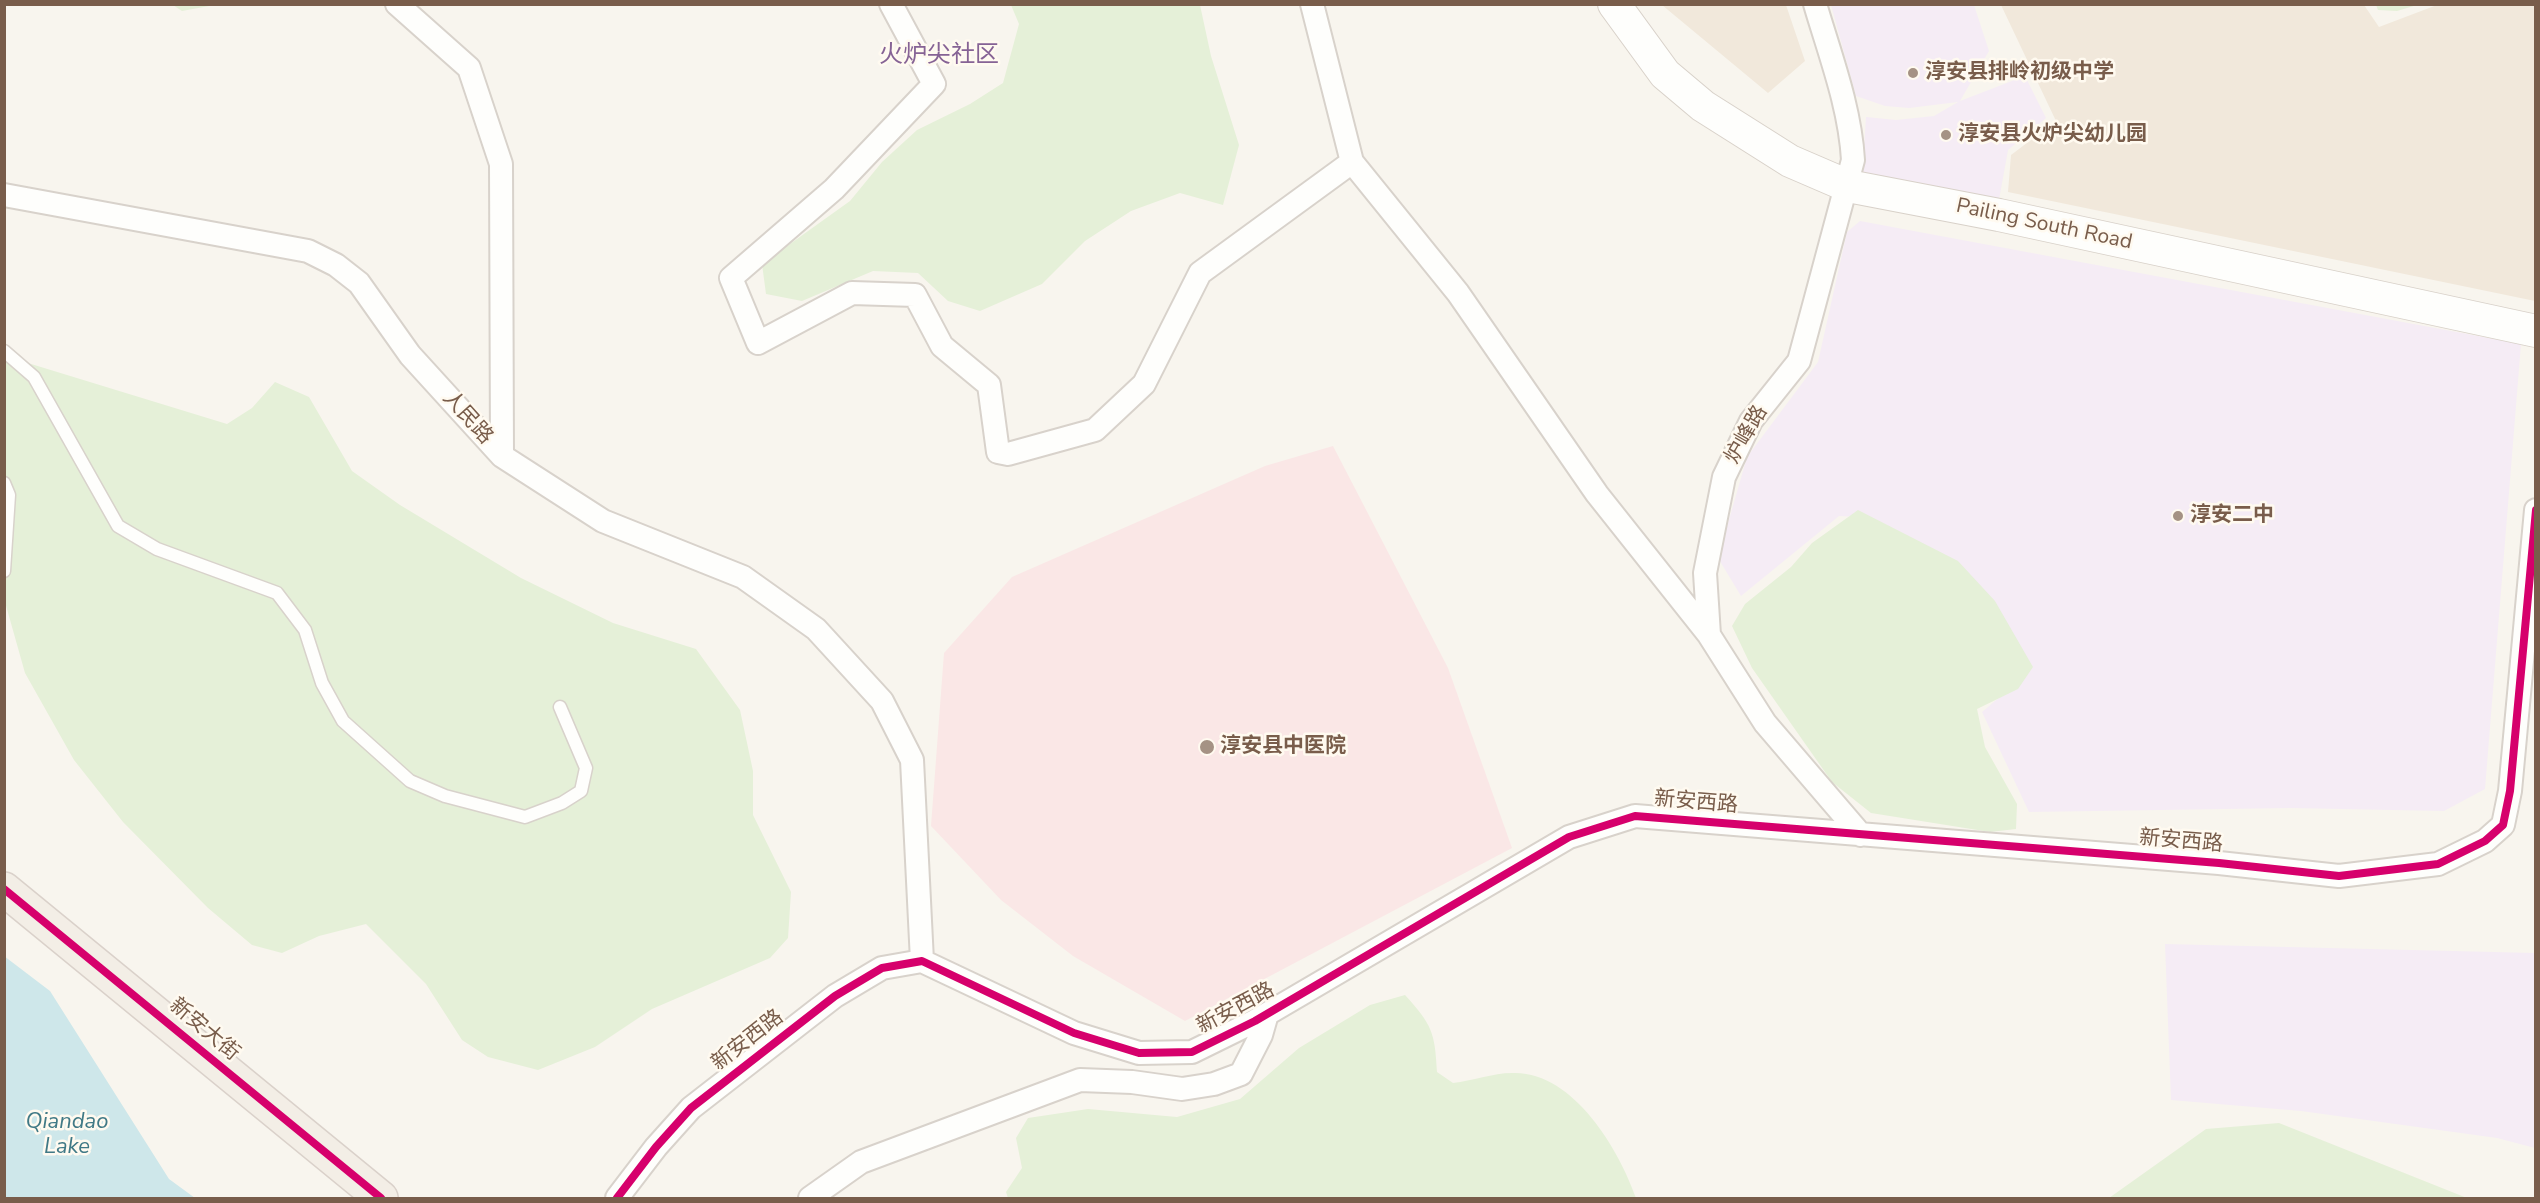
<!DOCTYPE html>
<html>
<head>
<meta charset="utf-8">
<style>
	body { margin:0 }
	#map { position:relative; width:2540px; height:1203px; overflow:hidden; background:#f8f5ee; font-family:"Nunito Sans",sans-serif }
	canvas { display:block }
	.frame { position:absolute; inset:0; border:6px solid #795d4b; pointer-events:none }
</style>
</head>
<body>
<div id="map">
<canvas width="2540" height="1203"></canvas>
<div class="frame"></div>
</div>
<script>
const ctx = document.querySelector('canvas').getContext('2d');
ctx.lineJoin = 'round';
function fill(path, color) { ctx.fillStyle = color; ctx.fill(path, 'evenodd'); }
function strokePath(path, color, width, dash) { ctx.strokeStyle = color; ctx.lineWidth = width; ctx.lineCap = dash ? 'butt' : 'round'; ctx.setLineDash(dash || []); ctx.stroke(path); }
function label(font, color, halo, rows, align = 'center') {
  ctx.font = font + ' "Nunito Sans","Noto Sans SC",sans-serif'; ctx.lineWidth = 5; ctx.setLineDash([]); ctx.textBaseline = 'middle'; ctx.strokeStyle = halo; ctx.fillStyle = color; for (const [text, x, y, turn = 0] of rows) {
    ctx.save(); ctx.translate(x, y); ctx.rotate((+turn || 0) * Math.PI / 180); ctx.textAlign = isNaN(turn) ? turn : align; if (halo) ctx.strokeText(text, 0, 0); ctx.fillText(text, 0, 0); ctx.restore();
  }
}
const residential = new Path2D(`
	M 1662,5 L 1786,5 L 1805,61 L 1768,93 Z
	M 2001,5 L 2364,5 L 2379,27 L 2437,5 L 2535,5 L 2535,301 L 2008,192 L 2011,155 L 2056,121 Z`);
const education = new Path2D(`
	M 1831,5 L 1974,5 L 1989,51 L 1960,101 L 2025,76 L 2046,118 L 2008,150 L 1998,205 L 1862,179 L 1866,117 L 1896,120 L 1934,116 L 1958,102 L 1909,108 L 1885,106 L 1856,96 Z
	M 1860,221 L 2521,344 L 2485,789 L 2444,811 L 2290,808 L 2029,812 L 1982,712 L 2014,685 L 1859,517 L 1839,516 L 1741,596 L 1718,558 L 1747,457 L 1818,362 L 1847,232 Z
	M 2165,944 L 2535,953 L 2535,1148 L 2497,1138 L 2410,1126 L 2301,1111 L 2171,1100 Z`);
const medical = new Path2D(`
	M 1333,446 L 1448,668 L 1512,848 L 1185,1021 L 1073,956 L 1001,900 L 931,826 L 944,653 L 1012,577 L 1265,466 Z`);
const green = new Path2D(`
	M 220,4 L 182,11 L 173,5 L 173,4 Z
	M 1011,5 L 1200,5 L 1211,56 L 1239,145 L 1223,205 L 1180,193 L 1131,211 L 1085,241 L 1042,284 L 980,311 L 948,301 L 918,273 L 873,271 L 802,301 L 766,294 L 762,264 L 850,201 L 882,162 L 917,130 L 970,104 L 1003,83 L 1019,24 Z
	M 2376,5 L 2417,5 L 2397,11 L 2378,10 Z
	M 5,356 L 227,424 L 252,408 L 275,382 L 309,397 L 352,471 L 400,505 L 521,578 L 613,623 L 696,649 L 740,710 L 753,771 L 753,815 L 791,892 L 788,938 L 770,958 L 652,1009 L 595,1047 L 538,1070 L 488,1057 L 462,1040 L 426,984 L 366,924 L 319,936 L 282,953 L 252,945 L 208,908 L 123,822 L 74,760 L 25,673 L 5,602 Z
	M 1858,510 L 1958,561 L 1995,601 L 2033,667 L 2018,689 L 1977,709 L 1985,747 L 2017,804 L 2016,829 L 1990,832 L 1871,813 L 1832,782 L 1752,668 L 1732,626 L 1745,604 L 1791,567 L 1812,543 Z
	M 1405,995 C 1432,1025 1435,1032 1437,1072 L 1453,1083 C 1472,1081 1493,1073 1512,1073 C 1572,1070 1619,1149 1636,1198 L 1008,1198 L 1006,1192 L 1022,1168 L 1016,1138 L 1028,1118 L 1088,1109 L 1177,1117 L 1240,1099 L 1299,1048 L 1370,1005 Z
	M 2279,1123 L 2467,1198 L 2109,1198 L 2206,1129 Z`);
const water = new Path2D(`
	M 4,956 L 50,991 L 169,1179 L 195,1198 L 5,1198 Z`);
const lane = new Path2D(`
	M 4,351 L 34,377 L 118,526 L 157,549 L 277,593 L 305,630 L 322,683 L 343,721 L 410,781 L 445,796 L 525,817 L 562,803 L 581,791 L 586,768 L 560,707
	M 4,483 L 9,495 L 4,571`);
const street = new Path2D(`
	M 891,4 L 934,84 L 834,189 L 731,278 L 758,343 L 852,293 L 915,295 L 942,346 L 989,385 L 998,452 L 1008,454 L 1095,430 L 1144,384 L 1200,273 L 1352,162 L 1312,4
	M 1815,4 C 1830,55 1850,107 1853,160 L 1799,361 L 1751,421 L 1724,477 L 1705,573 L 1709,635 L 1765,723 L 1861,835
	M 1352,162 L 1458,293 L 1597,494 L 1709,635
	M 4,195 L 308,251 L 336,265 L 359,283 L 410,355 L 502,456 L 501,164 L 469,68 L 397,4
	M 502,456 L 603,521 L 743,577 L 816,629 L 882,701 L 912,760 L 922,961
	M 617,1198 L 656,1147 L 691,1108 L 835,996 L 882,968 L 922,961 L 1074,1033 L 1139,1053 L 1192,1052 L 1255,1021 L 1569,837 L 1635,816 L 2219,863 L 2339,876 L 2438,864 L 2485,841 L 2503,825 L 2510,791 L 2536,510
	M 810,1198 L 861,1162 L 1080,1080 L 1132,1082 L 1182,1089 L 1214,1084 L 1241,1074 L 1261,1035 L 1267,1014`);
const secondary = new Path2D(`
	M 1614,4 L 1665,74 L 1703,106 L 1790,161 L 1848,186 L 1999,215 L 2536,331`);
const primary = new Path2D(`
	M 4,889 L 381,1198`);
const cycleway = new Path2D(`
	M 4,889 L 381,1198
	M 617,1198 L 656,1147 L 691,1108 L 835,996 L 882,968 L 922,961 L 1074,1033 L 1139,1053 L 1192,1052 L 1255,1021 L 1569,837 L 1635,816 L 2219,863 L 2339,876 L 2438,864 L 2485,841 L 2503,825 L 2510,791 L 2536,510`);
const markers = [
	[1913,73,6,"#a59284"],
	[1946,135,6,"#a59284"],
	[2178,516,6,"#a59284"],
	[1207,747,8,"#a59284"]
];
const poiNames = [
	["淳安县排岭初级中学",1925,73],
	["淳安县火炉尖幼儿园",1958,135],
	["淳安二中",2190,516],
	["淳安县中医院",1220,747]
];
const streetNames = [
	["Pailing South Road",2044,225,12],
	["人民路",467,418,48],
	["炉峰路",1747,435,-60],
	["新安西路",1696,803,5],
	["新安西路",2181,842,5],
	["新安西路",1236,1009,-28],
	["新安大街",204,1030,40],
	["新安西路",748,1041,-38]
];
const waterNames = [
	["Qiandao",67,1123],
	["Lake",67,1148]
];
const quarterNames = [
	["火炉尖社区",939,56]
];
fill(residential, '#f1e8db');
fill(education, '#f5ecf5');
fill(medical, '#fae7e6');
fill(green, '#e5f0d8');
fill(water, '#cee7ea');
strokePath(lane, '#d8d2cb', 15);
strokePath(street, '#d8d2cb', 26);
strokePath(secondary, '#d8d1c9', 34);
strokePath(primary, '#dad1ca', 36);
strokePath(lane, '#fefefc', 12);
strokePath(street, '#fefefc', 22);
strokePath(secondary, '#fefefc', 32);
strokePath(primary, '#f3eee6', 33);
strokePath(cycleway, '#d6006c', 8);
for (const [x, y, r, color] of markers) { const dot = new Path2D(); dot.arc(x, y, r, 0, 2 * Math.PI); ctx.fillStyle = color; ctx.fill(dot); strokePath(dot, '#fffaf0', 2); }
label('bold 21px', '#795d4b', '#fffaf0', poiNames, 'left');
label('21px', '#795d4b', '#fffaf0', streetNames);
label('italic 22px', '#407986', '#fffaf0', waterNames);
label('24px', '#866395', '#fffaf0', quarterNames);
</script>
</body>
</html>
